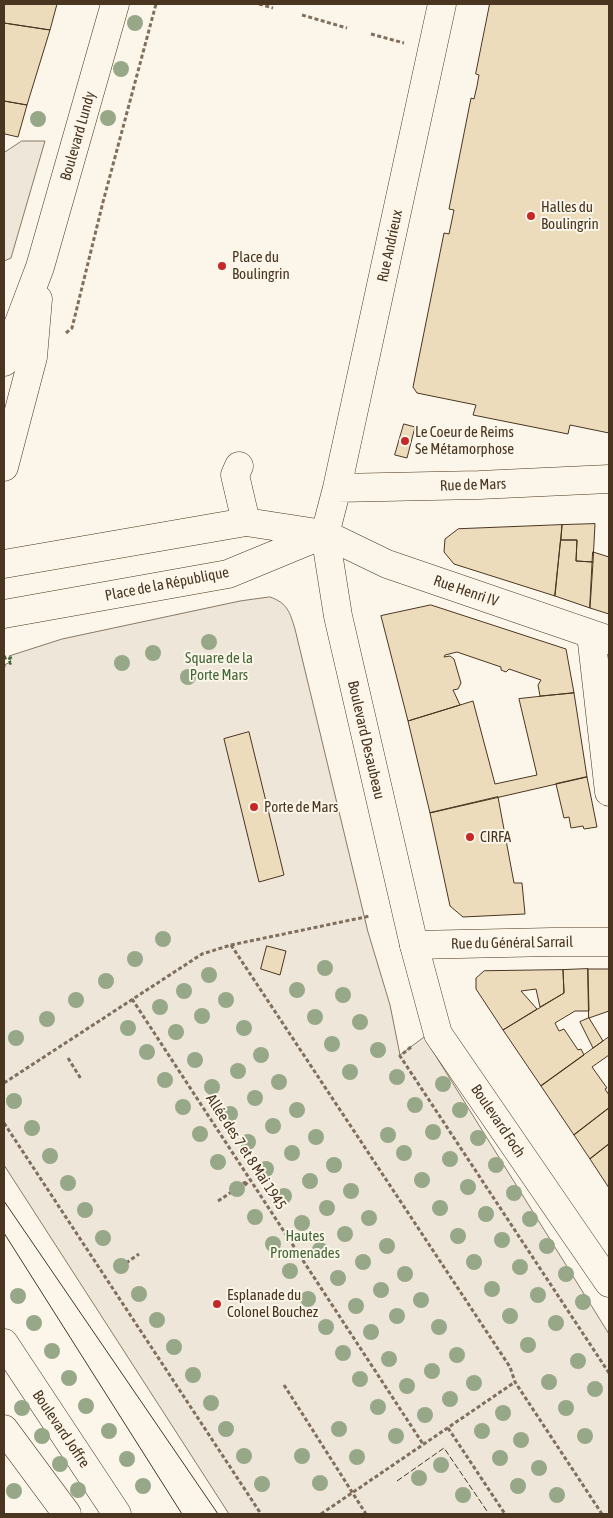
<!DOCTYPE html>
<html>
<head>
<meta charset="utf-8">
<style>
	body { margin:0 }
	#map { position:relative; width:613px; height:1518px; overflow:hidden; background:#fbf6e9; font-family:"Asap Condensed",sans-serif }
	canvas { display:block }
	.frame { position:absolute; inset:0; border:5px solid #4a3520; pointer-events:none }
</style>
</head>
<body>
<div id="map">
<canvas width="613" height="1518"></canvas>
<div class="frame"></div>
</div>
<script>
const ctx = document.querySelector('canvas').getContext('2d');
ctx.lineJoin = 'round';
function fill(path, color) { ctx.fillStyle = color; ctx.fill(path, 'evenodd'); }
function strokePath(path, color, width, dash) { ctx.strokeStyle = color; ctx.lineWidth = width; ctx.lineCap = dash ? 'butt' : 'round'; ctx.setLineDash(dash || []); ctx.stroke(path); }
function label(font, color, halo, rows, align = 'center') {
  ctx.font = font + ' "Asap Condensed",sans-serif'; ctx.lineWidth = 4; ctx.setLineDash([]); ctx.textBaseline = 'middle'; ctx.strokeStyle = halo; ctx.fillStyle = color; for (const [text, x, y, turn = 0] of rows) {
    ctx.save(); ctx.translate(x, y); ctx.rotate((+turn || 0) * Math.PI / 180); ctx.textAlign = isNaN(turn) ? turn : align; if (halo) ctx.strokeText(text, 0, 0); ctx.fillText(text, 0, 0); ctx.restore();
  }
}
const green = new Path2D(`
	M 22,141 L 45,141 L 11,258 L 4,261 L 4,153 Z
	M 270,597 C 288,603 290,613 295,629 L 368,932 L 390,1005 L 400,1055 L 424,1037 L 609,1334 L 609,1514 L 229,1514 L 4,1165 L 4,665 L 11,662 L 9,656 L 62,639 L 240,601 Z`);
const building = new Path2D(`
	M 4,4 L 57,4 L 50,30 L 4,23 Z
	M 490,4 L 609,4 L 609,433 L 570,425 L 568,434 L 473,415 L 476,405 L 417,393 L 413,387 L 444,233 L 449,234 L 454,210 L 449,209 L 471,98 L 474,99 L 477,86 L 479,75 L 476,74 Z
	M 4,23 L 50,30 L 27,105 L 4,101 Z
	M 4,101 L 27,105 L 18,137 L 5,134 Z
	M 404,424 L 415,427 L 407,458 L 395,455 Z
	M 595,524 L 593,562 L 576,561 L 577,540 L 561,540 L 562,525 Z
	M 562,525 L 555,596 L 454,564 L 444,552 L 445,539 L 458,529 Z
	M 561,540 L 577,540 L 576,561 L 593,562 L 590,608 L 555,596 Z
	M 593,552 L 609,557 L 609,614 L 590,608 Z
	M 431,605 L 566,649 L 574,693 L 540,696 L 538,685 L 541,680 L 509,669 L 506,672 L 501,670 L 501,667 L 457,652 L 445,655 L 444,657 L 450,656 L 454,659 L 461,683 L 458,689 L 453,690 L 460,705 L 408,721 L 381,616 Z
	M 574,693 L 587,777 L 430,813 L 408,721 L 473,701 L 495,784 L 537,775 L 519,699 Z
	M 249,732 L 284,875 L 259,882 L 224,739 Z
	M 587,777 L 597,827 L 584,829 L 583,826 L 571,828 L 569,817 L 564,818 L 556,784 Z
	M 498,797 L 514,883 L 522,883 L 525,914 L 463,917 L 450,906 L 430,813 Z
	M 267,946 L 286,951 L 280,975 L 261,969 Z
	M 588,969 L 609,969 L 609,1011 L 589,1018 Z
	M 588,969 L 589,1011 L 575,1011 L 555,1023 L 559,1031 L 564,1029 L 578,1050 L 581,1049 L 584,1055 L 541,1086 L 503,1030 L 564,993 L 563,970 Z
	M 563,970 L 564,993 L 540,1007 L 536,989 L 521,991 L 537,1009 L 503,1030 L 476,989 L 476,978 L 484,971 Z
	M 589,1018 L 603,1041 L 593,1048 L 580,1022 Z
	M 609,1037 L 609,1055 L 592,1067 L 607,1088 L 605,1089 L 609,1095 L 609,1108 L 574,1135 L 541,1086 Z
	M 609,1108 L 609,1144 L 590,1159 L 574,1135 Z
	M 609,1144 L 609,1188 L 590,1159 Z`);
const path = new Path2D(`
	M 259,4 L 273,8
	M 302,15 L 347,28
	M 371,34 L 404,43
	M 66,333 L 72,328 L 103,202 L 156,4
	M 231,945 L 510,1367 L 515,1382 L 602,1514
	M 132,999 L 423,1444
	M 411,1047 L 400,1056 L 609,1373
	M 68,1058 L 81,1079
	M 4,1083 L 202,954 L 231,945 L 370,916
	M 4,1123 L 261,1514
	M 233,1191 L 235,1187 L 246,1182
	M 218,1201 L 233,1191 L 238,1192 L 251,1179
	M 126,1263 L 139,1254
	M 284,1385 L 366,1514
	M 448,1428 L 505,1514
	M 321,1514 L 515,1382`);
const minor = new Path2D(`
	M 442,4 L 337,488 L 325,534 L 387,564 L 609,640
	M 239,466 L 235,475 L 246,522
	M 337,488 L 479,485 L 609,479
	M 591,634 L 609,792
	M 414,945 L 552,942 L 609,942`);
const major = new Path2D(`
	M 4,362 L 40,267 L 115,4
	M 4,467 L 33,357 L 38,299
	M 325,534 L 338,616 L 414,945 L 438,1034 L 609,1283
	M 4,564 L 246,522 L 324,534
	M 4,614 L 228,574 L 325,534
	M 4,1343 L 117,1514
	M 4,1429 L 67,1514`);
const tram = new Path2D(`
	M 4,1201 L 218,1514
	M 4,1233 L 182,1514`);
const hedge = new Path2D(`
	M 4,658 L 9,656 L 12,662 L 4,665`);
const fence = new Path2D(`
	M 397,1481 L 444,1448 L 489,1514`);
const trees = [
	[135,23],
	[121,69],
	[108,118],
	[38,119],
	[209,642],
	[153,653],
	[122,663],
	[188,677],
	[163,939],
	[135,959],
	[325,968],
	[209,975],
	[106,981],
	[297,990],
	[184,991],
	[343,995],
	[76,1000],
	[226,1000],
	[160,1007],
	[202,1016],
	[315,1017],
	[47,1019],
	[360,1022],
	[128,1028],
	[244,1028],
	[176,1032],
	[16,1038],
	[332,1044],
	[378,1050],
	[147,1052],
	[261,1055],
	[195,1060],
	[238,1071],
	[350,1072],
	[397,1077],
	[165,1080],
	[279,1082],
	[443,1084],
	[212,1087],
	[255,1098],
	[14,1101],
	[415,1105],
	[183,1107],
	[297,1110],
	[460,1110],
	[230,1114],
	[273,1126],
	[32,1128],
	[433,1132],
	[200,1134],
	[388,1135],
	[316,1137],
	[478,1138],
	[248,1142],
	[292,1153],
	[404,1153],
	[50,1156],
	[450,1159],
	[218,1162],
	[334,1165],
	[496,1165],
	[266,1169],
	[422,1180],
	[310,1181],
	[68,1183],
	[468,1187],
	[237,1189],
	[351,1191],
	[514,1193],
	[284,1196],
	[327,1208],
	[440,1208],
	[85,1210],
	[486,1214],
	[255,1217],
	[369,1218],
	[530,1219],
	[302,1223],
	[345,1234],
	[458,1236],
	[103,1238],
	[502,1240],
	[273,1244],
	[387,1246],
	[547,1246],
	[320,1250],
	[363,1262],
	[474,1262],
	[121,1266],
	[520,1267],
	[290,1271],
	[405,1274],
	[566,1274],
	[338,1278],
	[492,1289],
	[381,1290],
	[139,1294],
	[538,1295],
	[18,1296],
	[308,1299],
	[421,1300],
	[583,1302],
	[356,1306],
	[397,1316],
	[510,1316],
	[157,1320],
	[34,1323],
	[556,1323],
	[326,1327],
	[439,1327],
	[371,1332],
	[528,1345],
	[174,1347],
	[52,1351],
	[343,1353],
	[457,1355],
	[389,1359],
	[578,1361],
	[432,1371],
	[193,1375],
	[69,1378],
	[360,1379],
	[549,1382],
	[474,1383],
	[407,1386],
	[595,1389],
	[450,1399],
	[211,1403],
	[86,1406],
	[378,1407],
	[22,1408],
	[566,1408],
	[503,1413],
	[425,1415],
	[226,1429],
	[339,1429],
	[109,1431],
	[482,1431],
	[42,1436],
	[396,1436],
	[585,1436],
	[521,1440],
	[244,1456],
	[302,1456],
	[357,1457],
	[500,1458],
	[127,1459],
	[60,1464],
	[441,1465],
	[539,1468],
	[419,1478],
	[320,1483],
	[262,1484],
	[143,1486],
	[518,1486],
	[78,1490],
	[14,1491],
	[463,1495],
	[557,1495]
];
const markers = [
	[531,216,5,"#c62828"],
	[222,266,5,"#c62828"],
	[405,441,5,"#c62828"],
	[254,807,5,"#c62828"],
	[470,837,5,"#c62828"],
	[217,1304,5,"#c62828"]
];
const streetNames = [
	["Boulevard Lundy",78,136,-74],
	["Rue Andrieux",390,246,-78],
	["Rue de Mars",473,485,-2],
	["Place de la République",167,584,-11],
	["Rue Henri IV",466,591,19],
	["Boulevard Desaubeau",366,740,77],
	["Rue du Général Sarrail",512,943,-1],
	["Boulevard Foch",498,1121,56],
	["Allée des 7 et 8 Mai 1945",246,1152,57],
	["Boulevard Joffre",61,1429,56]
];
const poiNames = [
	["Halles du",541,207],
	["Boulingrin",541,224],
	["Place du",232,257],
	["Boulingrin",232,274],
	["Le Coeur de Reims",415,432],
	["Se Métamorphose",415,449],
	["Porte de Mars",264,807],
	["CIRFA",480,837],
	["Esplanade du",227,1295],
	["Colonel Bouchez",227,1312]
];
const parkNames = [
	["Square de la",219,658],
	["Porte Mars",219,675],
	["Hautes",305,1236],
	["Promenades",305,1253]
];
fill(green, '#ede6d9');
strokePath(green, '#887966', 1);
fill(building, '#ecdcbc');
strokePath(building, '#4a3520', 1);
strokePath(minor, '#4a3520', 29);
strokePath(major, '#4a3520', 29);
strokePath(path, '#7f6f5c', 3, [4, 2.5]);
strokePath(minor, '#fbf6e9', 28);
strokePath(major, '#fbf6e9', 28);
strokePath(tram, '#4a3520', 1);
strokePath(hedge, '#436837', 4, [2.5, 4]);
strokePath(fence, '#4a3520', 1, [6, 2.5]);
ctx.fillStyle = '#96a887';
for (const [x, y] of trees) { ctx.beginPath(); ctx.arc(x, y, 8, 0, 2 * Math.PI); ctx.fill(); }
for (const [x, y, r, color] of markers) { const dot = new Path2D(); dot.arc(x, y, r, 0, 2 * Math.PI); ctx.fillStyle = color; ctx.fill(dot); strokePath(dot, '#fbf6e9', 2); }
label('15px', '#4a3520', '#fbf6e9', streetNames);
label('15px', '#4a3520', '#fbf6e9', poiNames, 'left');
label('15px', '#436837', '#fbf6e9', parkNames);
</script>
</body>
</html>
